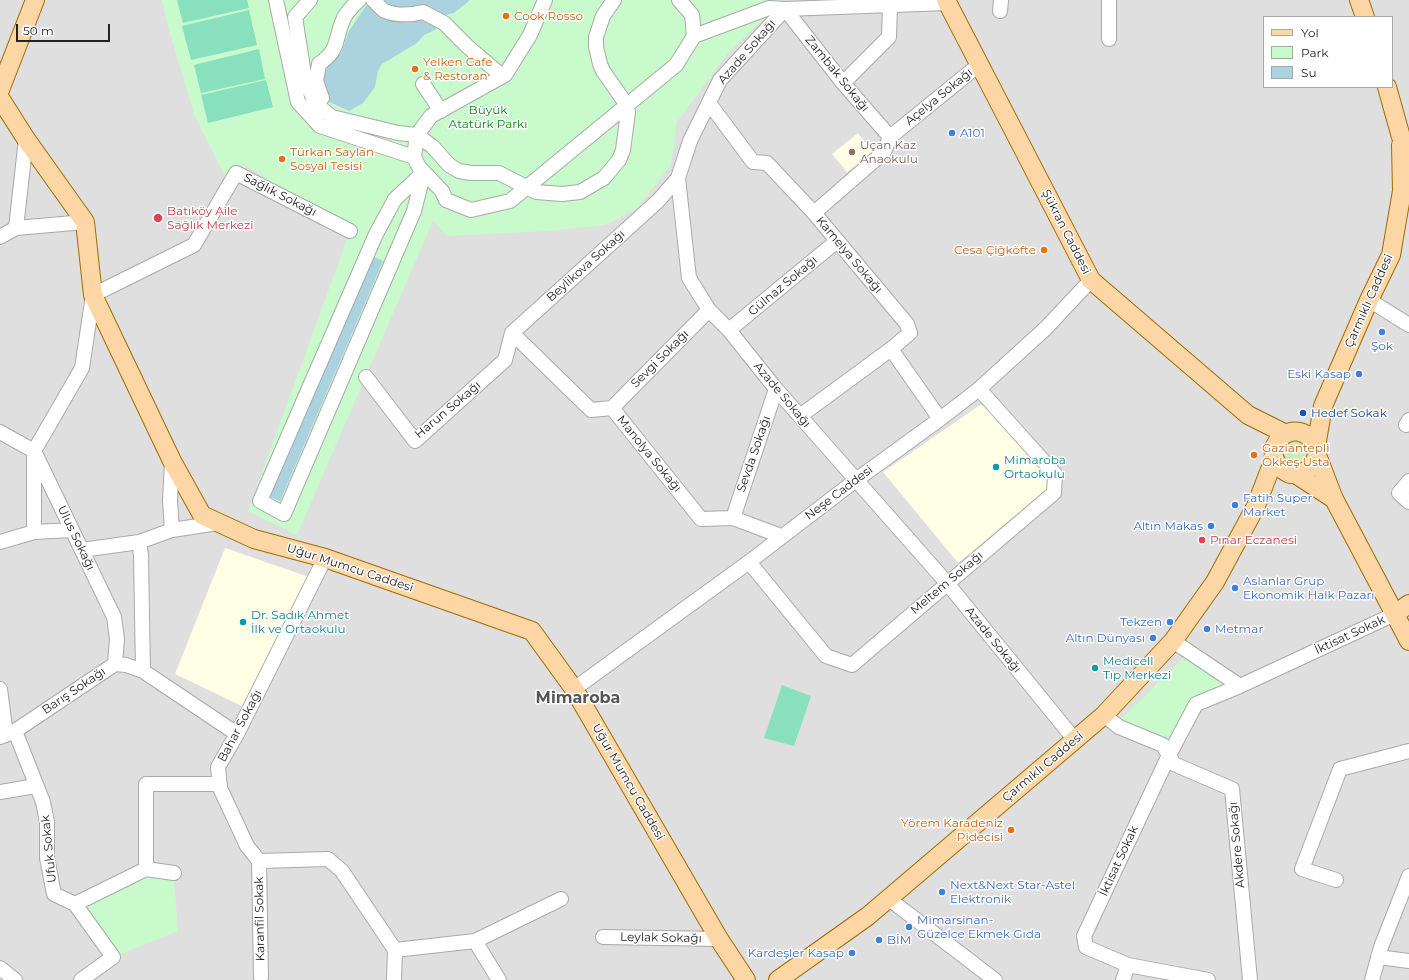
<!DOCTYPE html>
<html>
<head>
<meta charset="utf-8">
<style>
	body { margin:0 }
	#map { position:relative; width:1409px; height:980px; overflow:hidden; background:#f2efe9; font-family:Montserrat,sans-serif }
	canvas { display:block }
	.legend { position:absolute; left:1263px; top:16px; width:130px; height:72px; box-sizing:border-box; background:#fff; border:1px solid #a7a7a7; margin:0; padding:5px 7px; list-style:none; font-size:12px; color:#222 }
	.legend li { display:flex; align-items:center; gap:8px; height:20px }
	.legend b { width:20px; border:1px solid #a7a7a7 }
	.scale { position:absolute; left:16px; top:24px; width:94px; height:18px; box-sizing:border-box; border:2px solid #222; border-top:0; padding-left:5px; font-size:12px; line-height:14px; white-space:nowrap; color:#222; -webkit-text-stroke:3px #fff; paint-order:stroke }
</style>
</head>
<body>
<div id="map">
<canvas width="1409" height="980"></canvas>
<ul class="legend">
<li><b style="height:5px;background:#fcd6a4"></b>Yol</li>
<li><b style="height:11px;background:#c8facc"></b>Park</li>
<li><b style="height:11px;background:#aad3df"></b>Su</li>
</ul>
<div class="scale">50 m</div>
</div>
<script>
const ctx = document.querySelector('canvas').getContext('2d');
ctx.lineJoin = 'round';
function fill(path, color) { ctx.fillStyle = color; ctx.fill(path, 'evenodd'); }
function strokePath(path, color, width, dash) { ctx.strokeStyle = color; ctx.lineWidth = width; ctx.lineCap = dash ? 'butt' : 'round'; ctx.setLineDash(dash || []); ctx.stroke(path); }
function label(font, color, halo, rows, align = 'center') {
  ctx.font = font + ' Montserrat,sans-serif'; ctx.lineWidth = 3; ctx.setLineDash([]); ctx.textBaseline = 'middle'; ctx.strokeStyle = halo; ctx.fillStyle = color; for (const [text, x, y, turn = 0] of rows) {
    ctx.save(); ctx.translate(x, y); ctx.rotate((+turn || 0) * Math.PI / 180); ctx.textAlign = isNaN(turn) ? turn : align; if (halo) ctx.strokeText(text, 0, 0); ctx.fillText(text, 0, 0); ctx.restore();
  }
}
const residential = new Path2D(`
	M 0,0 L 1409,0 L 1409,980 L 0,980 ZM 1264,17 L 1392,17 L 1392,87 L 1264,87 Z`);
const education = new Path2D(`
	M 858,133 L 872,151 L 862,161 L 860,160 L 858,162 L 859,163 L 847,172 L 832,154 Z
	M 980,405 L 988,407 L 1049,478 L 1047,489 L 958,563 L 883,472 Z
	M 225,548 L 312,578 L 246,708 L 175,674 Z`);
const grass = new Path2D(`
	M1283 454a12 12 0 1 1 24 0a12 12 0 1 1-24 0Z`);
const park = new Path2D(`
	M 162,0 L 781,0 L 781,3 L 728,53 L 677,122 L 671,165 L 636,209 L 606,225 L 547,231 L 447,236 L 433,221 L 297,535 L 248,511 L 350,231 L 284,191 L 247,166 L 226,178 L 195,117 L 168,27 Z
	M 1185,656 L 1225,686 L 1193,700 L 1169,740 L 1119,721 Z
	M 136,875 L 174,877 L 178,931 L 113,957 L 75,904 Z`);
const pitch = new Path2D(`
	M 177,0 L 247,0 L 249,8 L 183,23 Z
	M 249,10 L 257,45 L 191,60 L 182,26 Z
	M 259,49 L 265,79 L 201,93 L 194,65 Z
	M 266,80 L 273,107 L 208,123 L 201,95 Z
	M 782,685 L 811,696 L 794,746 L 764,738 Z`);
const water = new Path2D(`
	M 370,0 L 470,0 L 454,13 L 445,15 L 435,30 L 424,35 L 417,43 L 382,64 L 378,71 L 375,87 L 363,103 L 349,111 L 325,100 L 322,74 L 341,53 L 349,31 Z
	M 372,256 L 383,261 L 280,501 L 270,497 Z`);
const minor = new Path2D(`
	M 276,0 L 298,102 L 320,126 L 414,157
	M 310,0 L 295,17 L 305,80 L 313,98 L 322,109 L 332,117 L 398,133 L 417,135 L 433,147 L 449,165 L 459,171 L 471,173 L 499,173 L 536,192 L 562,194 L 580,192 L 604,178 L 619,160 L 623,150 L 628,112 L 624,101 L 603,71 L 600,64 L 596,47 L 596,37 L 603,16 L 614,0
	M 373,0 C 377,3 381,9 385,11 C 396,16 412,15 423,12 L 444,23 L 467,46 L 502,76
	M 545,0 L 530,35 L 505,75 L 431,116 L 417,135 L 414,157 L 419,167 L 442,191 L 446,200 L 471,210 L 510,201 L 676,65 L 694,36 L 692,15 L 679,0
	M 785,9 L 720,80 L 690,141 L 678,178 L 689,278 L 709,310 L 729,330 L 776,389 L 947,583 L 1075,740
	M 785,9 L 843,83 L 890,137
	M 1000,11 L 1001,0
	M 694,36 L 769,8 L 785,9 L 947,3
	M 1109,39 L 1109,0
	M 843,83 L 889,37 L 890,5
	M 423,84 L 441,111
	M 322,98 L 316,81 L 319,64 C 340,49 334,41 343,20 C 346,12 353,6 359,0
	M 709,103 L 753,162 L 767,163 L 814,213 L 907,324 L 910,333 L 891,349 L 800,416
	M 424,172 L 414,211 L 284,514 L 260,501 L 376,234 L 395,199 Z
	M 814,213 L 884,152 L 890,137 L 980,64
	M 16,228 L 26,139
	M 0,237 L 16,228 L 85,222
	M 1369,300 L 1409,325
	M 729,330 L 837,241
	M 512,333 L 591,410 L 612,408 L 701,519 L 733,518 L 781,536
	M 891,349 L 940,419
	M 366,377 L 415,441 L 505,360 L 512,333 L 658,201 L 678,178
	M 612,408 L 709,310
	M 1406,425 L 1409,420
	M 0,432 L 34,451 L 114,617 L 117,639 L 115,664
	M 1409,481 L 1399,493 L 1409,502
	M 733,518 L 776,389
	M 172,530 L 218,523
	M 34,532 L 34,451 L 82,368 L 93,295 L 194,245 L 236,173 L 350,231
	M 0,542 L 34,532 L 72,530
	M 82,550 L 139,542
	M 749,562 L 826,656 L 852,665 L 1054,493 L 1055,474 L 979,389
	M 1173,641 L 1240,686
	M 143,671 L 141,555 L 139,542 L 172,530 L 170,501 L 172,461
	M 0,689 L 6,735
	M 574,689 L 749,562 L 856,480 L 940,419 L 979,389 L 1046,328 L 1091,280
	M 1104,715 L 1119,727 L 1163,745 L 1174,764 L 1232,789 L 1250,980
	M 15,731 L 43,802 L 47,822 L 47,858 L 54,894 L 75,904 L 146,869
	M 0,737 L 15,731 L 115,664 L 126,665 L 143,671 L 237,734
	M 0,792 L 36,786
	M 259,861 L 247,846 L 220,788 L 218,767 L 237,734 L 325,558
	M 259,861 L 328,859 L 342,871 L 395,950
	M 259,861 L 261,977
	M 146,869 L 146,784 L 220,784
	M 146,869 L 174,873
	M 1336,880 L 1302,869 L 1340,769 L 1409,751
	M 889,899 L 995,980
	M 75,904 L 113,957 L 81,980
	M 603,937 L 719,939
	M 475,941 L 561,899
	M 395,950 L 475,941 L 499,980
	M 1378,957 L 1409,961
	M 0,968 L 15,980
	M 394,980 L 395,950
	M 1123,980 L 1128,965
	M 1208,980 L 1128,965 L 1086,947 L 1084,936 L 1169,755 L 1196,704 L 1240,686 L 1395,614
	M 1372,980 L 1381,947 L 1409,876`);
const major = new Path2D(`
	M 946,0 L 1091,280 L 1248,415 L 1286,434
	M 1359,0 L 1365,17
	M 1387,87 L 1401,137
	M 0,90 L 35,0
	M 0,98 L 26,139 L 85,222 L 93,295 L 172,461 L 202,515 L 254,539 L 325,558 L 532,631 L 574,689 L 719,939 L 746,980
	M 1401,145 L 1402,191 L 1391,255 L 1369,300 L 1323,406 L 1316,447 L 1317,455 L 1334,499 L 1409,641
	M 1316,447 C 1296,407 1249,455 1290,474 C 1304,475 1313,469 1317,455
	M 1297,475 L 1334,499
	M 1395,614 L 1409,604
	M 778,980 L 868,916 L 1104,715 L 1173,641 L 1215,582 L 1256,506 L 1274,459`);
const markers = [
	[506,16,4,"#e8710a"],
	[415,69,4,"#e8710a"],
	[952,133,4,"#3f7fe0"],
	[852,152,4,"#8d6e63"],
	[282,159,4,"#e8710a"],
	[158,218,5,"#e0444e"],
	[1044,250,4,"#e8710a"],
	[1382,332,4,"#3f7fe0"],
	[1359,374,4,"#3f7fe0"],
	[1303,413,4,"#1a4fb4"],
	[1254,455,4,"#e8710a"],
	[996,467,4,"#0f9aa8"],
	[1235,505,4,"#3f7fe0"],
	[1211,526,4,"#3f7fe0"],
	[1202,540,4,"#e0444e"],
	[1235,588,4,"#3f7fe0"],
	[243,622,4,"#0f9aa8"],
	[1170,622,4,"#3f7fe0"],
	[1207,629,4,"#3f7fe0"],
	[1153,638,4,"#3f7fe0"],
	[1095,668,4,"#0f9aa8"],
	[1011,830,4,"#e8710a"],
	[942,892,4,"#3f7fe0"],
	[909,927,4,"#3f7fe0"],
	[879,940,4,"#3f7fe0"],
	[852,953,4,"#3f7fe0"]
];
const foodNames = [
	["Cook Rosso",514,16],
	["Yelken Cafe",423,62],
	["& Restoran",423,76],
	["Türkan Saylan",290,152],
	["Sosyal Tesisi",290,166],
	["Cesa Çiğköfte",1036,250,"right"],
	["Gaziantepli",1262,448],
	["Ökkeş Usta",1262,462],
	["Yörem Karadeniz",1003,823,"right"],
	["Pidecisi",1003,837,"right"]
];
const streetNames = [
	["Azade Sokağı",747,52,-49],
	["Zambak Sokağı",837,74,51],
	["Açelya Sokağı",939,97,-39],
	["Sağlık Sokağı",280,195,27],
	["Şükran Caddesi",1066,232,63],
	["Kamelya Sokağı",849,255,50],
	["Beylikova Sokağı",586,266,-42],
	["Gülnaz Sokağı",783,286,-40],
	["Çarmıklı Caddesi",1369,301,-66],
	["Sevgi Sokağı",660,359,-45],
	["Azade Sokağı",782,395,50],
	["Harun Sokağı",448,410,-40],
	["Manolya Sokağı",649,454,51],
	["Sevda Sokağı",754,454,-71],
	["Neşe Caddesi",839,493,-37],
	["Ulus Sokağı",76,538,64],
	["Uğur Mumcu Caddesi",350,568,18],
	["Meltem Sokağı",947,583,-40],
	["İktisat Sokak",1350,635,-25],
	["Azade Sokağı",993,640,51],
	["Barış Sokağı",74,691,-34],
	["Bahar Sokağı",240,726,-62],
	["Çarmıklı Caddesi",1043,767,-40],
	["Uğur Mumcu Caddesi",628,782,60],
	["Akdere Sokağı",1237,845,-95],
	["Ufuk Sokak",49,849,-96],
	["İktisat Sokak",1119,861,-65],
	["Karanfil Sokak",260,919,-91],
	["Leylak Sokağı",661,938,1]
];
const parkNames = [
	["Büyük",488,110],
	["Atatürk Parkı",488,124]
];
const shopNames = [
	["A101",960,133],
	["Şok",1382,346,"center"],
	["Eski Kasap",1351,374,"right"],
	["Fatih Super",1243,498],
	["Market",1243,512],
	["Altın Makas",1203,526,"right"],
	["Aslanlar Grup",1243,581],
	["Ekonomik Halk Pazarı",1243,595],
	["Tekzen",1162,622,"right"],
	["Metmar",1215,629],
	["Altın Dünyası",1145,638,"right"],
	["Next&Next Star-Astel",950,885],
	["Elektronik",950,899],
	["Mimarsinan-",917,920],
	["Güzelce Ekmek Gıda",917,934],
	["BİM",887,940],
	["Kardeşler Kasap",844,953,"right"]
];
const educationNames = [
	["Uçan Kaz",860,145],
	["Anaokulu",860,159]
];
const healthNames = [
	["Batıköy Aile",167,211],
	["Sağlık Merkezi",167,225],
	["Pınar Eczanesi",1210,540]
];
const transitNames = [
	["Hedef Sokak",1311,413]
];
const cultureNames = [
	["Mimaroba",1004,460],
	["Ortaokulu",1004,474],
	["Dr. Sadık Ahmet",251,615],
	["İlk ve Ortaokulu",251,629],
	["Medicell",1103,661],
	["Tıp Merkezi",1103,675]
];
const districtNames = [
	["Mimaroba",578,698]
];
fill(residential, '#e0dfdf');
fill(education, '#ffffe5');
fill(grass, '#cdebb0');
fill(park, '#c8facc');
fill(pitch, '#88e0be');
fill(water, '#aad3df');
strokePath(minor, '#a9a9a9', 16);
strokePath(major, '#a06b00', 20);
strokePath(minor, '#fff', 14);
strokePath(major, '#fcd6a4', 18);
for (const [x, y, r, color] of markers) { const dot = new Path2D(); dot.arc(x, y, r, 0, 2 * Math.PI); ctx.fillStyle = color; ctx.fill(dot); strokePath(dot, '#fff', 1.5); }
label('12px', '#c56008', '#fff', foodNames, 'left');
label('12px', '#222', '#fff', streetNames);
label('12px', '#0c8416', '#fff', parkNames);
label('12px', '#366cbe', '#fff', shopNames, 'left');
label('12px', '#785e54', '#fff', educationNames, 'left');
label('12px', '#be3a42', '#fff', healthNames, 'left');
label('12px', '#164399', '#fff', transitNames, 'left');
label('12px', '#0d838f', '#fff', cultureNames, 'left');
label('bold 16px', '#555', '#fff', districtNames);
</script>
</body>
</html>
